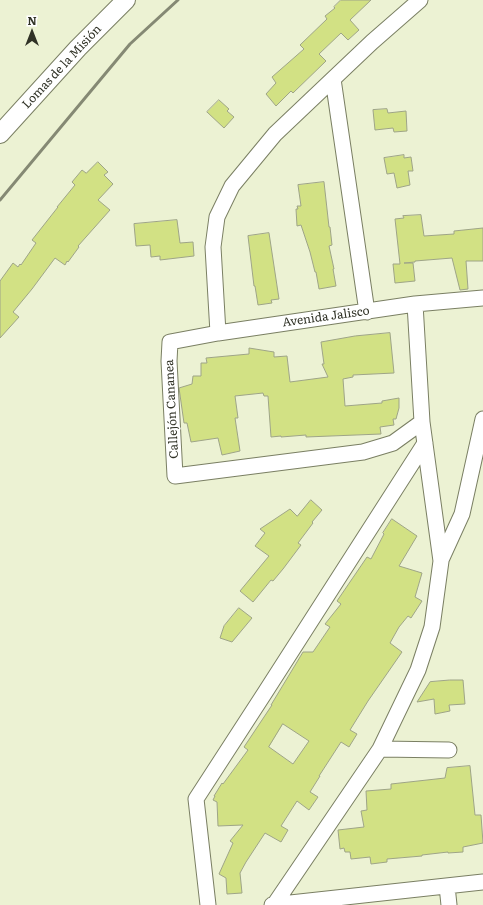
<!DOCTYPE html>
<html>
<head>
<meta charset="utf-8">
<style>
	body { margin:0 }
	#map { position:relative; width:483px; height:905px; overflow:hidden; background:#ecf2d3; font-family:Literata,serif }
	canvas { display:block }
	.north { position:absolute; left:12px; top:12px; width:40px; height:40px; -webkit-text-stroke:3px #fff; paint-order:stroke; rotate:0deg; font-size:11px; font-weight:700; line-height:16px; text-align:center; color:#303226 }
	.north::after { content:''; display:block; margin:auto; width:14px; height:18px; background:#303226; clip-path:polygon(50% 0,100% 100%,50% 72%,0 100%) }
</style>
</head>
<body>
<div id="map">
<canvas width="483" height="905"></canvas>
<div class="north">N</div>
</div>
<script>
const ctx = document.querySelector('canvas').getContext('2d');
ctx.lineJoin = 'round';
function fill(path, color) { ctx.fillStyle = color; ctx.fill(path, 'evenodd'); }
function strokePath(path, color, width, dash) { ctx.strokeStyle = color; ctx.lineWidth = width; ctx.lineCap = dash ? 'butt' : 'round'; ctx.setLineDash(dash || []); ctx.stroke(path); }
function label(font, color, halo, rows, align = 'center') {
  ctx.font = font + ' Literata,serif'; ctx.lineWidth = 3; ctx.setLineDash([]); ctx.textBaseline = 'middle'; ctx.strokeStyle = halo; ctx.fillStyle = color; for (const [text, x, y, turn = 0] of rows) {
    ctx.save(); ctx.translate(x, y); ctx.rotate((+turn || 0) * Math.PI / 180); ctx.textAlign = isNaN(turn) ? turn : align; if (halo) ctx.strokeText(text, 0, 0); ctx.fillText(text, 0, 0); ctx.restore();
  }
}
const building = new Path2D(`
	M 341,0 L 371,0 L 350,20 L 359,30 L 348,40 L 341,33 L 319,54 L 326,61 L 293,93 L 291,91 L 276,106 L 266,94 L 276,83 L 272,77 L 304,49 L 300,45 L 327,19 L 325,16 L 335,8 L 334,7 Z
	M 219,100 L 229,109 L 227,111 L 234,117 L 224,128 L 207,112 Z
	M 387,109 L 388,113 L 406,111 L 407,131 L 394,132 L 393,128 L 375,130 L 373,110 Z
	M 404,155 L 404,158 L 411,157 L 413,171 L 408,171 L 410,185 L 397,188 L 394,173 L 387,174 L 384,158 Z
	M 98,162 L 108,172 L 104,175 L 113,184 L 98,200 L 110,210 L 78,246 L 79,247 L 68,262 L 67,261 L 65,265 L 55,258 L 32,289 L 13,312 L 19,317 L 0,338 L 0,281 L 13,263 L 18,267 L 20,264 L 21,265 L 36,243 L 32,240 L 58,207 L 57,207 L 75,185 L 72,182 L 82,170 L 86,173 Z
	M 324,182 L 329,227 L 330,227 L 332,245 L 329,246 L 334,269 L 333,269 L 336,286 L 319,289 L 316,272 L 315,272 L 310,252 L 301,225 L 297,226 L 296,209 L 298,209 L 297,206 L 301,206 L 298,185 Z
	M 421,215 L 424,236 L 454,234 L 454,231 L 483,228 L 483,261 L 466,261 L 468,289 L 460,290 L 452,258 L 415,261 L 415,262 L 404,263 L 413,263 L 415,281 L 395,283 L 393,264 L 400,264 L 395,219 L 404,218 L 403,216 Z
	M 177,220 L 180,243 L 193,242 L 194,256 L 160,260 L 160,256 L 151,257 L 150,245 L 136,246 L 134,224 Z
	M 269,233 L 279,299 L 271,300 L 272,303 L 258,305 L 255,286 L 254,286 L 248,236 Z
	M 390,333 L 394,373 L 353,375 L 353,377 L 343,379 L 345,406 L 382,403 L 382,401 L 399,398 L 399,408 L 396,419 L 393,419 L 394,425 L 380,427 L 381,434 L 306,437 L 306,435 L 281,437 L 281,436 L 271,437 L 268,396 L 264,396 L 263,393 L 235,396 L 238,418 L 235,418 L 240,451 L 222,455 L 218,438 L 191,442 L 187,423 L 184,423 L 179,388 L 192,384 L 193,376 L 201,376 L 201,363 L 207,363 L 206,358 L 249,354 L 249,348 L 274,352 L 274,357 L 287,356 L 290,382 L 328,377 L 322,364 L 324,364 L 321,342 L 355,336 Z
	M 311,500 L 322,510 L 312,522 L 313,523 L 298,543 L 301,545 L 283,569 L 273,581 L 271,580 L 253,602 L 240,591 L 269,556 L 255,546 L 265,533 L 260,529 L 290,509 L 297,516 Z
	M 392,519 L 417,536 L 399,566 L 422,573 L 415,597 L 422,601 L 411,618 L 408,616 L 399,627 L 390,643 L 402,652 L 368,701 L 350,730 L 357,734 L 349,747 L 341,742 L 319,776 L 320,776 L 310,792 L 318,797 L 309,810 L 297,801 L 281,826 L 288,830 L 281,842 L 265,833 L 246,862 L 240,873 L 242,893 L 227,894 L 226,878 L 219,874 L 233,843 L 230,841 L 243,825 L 218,826 L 217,802 L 213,800 L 215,796 L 214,796 L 222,783 L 223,784 L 248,750 L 244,747 L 272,705 L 271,705 L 303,652 L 313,652 L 330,627 L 325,624 L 341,604 L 337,601 L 367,557 L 371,559 L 384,534 L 383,533 ZM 283,724 L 309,741 L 293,764 L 269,747 Z
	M 239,608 L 252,618 L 232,642 L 220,638 L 224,626 Z
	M 450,680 L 463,680 L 465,704 L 449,705 L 450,711 L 435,714 L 434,699 L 417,702 L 430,682 Z
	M 470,766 L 475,815 L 481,815 L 483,843 L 463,847 L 463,852 L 448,853 L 448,852 L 422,855 L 422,856 L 387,859 L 387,862 L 371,864 L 370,857 L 351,859 L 350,852 L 345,852 L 344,848 L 340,849 L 338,830 L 364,827 L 361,811 L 367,810 L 366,791 L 391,789 L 391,784 L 445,778 L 447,768 Z`);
const minor = new Path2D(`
	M 333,79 L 367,312
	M 218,333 L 213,247 L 217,217 L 232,186 L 275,134 L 372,42 L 420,0
	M 422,422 L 393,443 L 363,452 L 175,476 L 169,361 L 170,342 L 218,333 L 415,304 L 483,298
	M 441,560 L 462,514 L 483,419
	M 380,749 L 449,750
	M 447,886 L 449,905
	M 208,905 L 196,799 L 266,691 L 425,443
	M 272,905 L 483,882
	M 274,905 L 380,749 L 418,670 L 432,627 L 441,561 L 422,422 L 415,304`);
const tertiary = new Path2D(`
	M 0,134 L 78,48 L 126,0`);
const rail = new Path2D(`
	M 0,200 L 130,44 L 178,0`);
const streetNames = [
	["Lomas de la Misión",62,67,-47],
	["Avenida Jalisco",326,317,-8],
	["Callejón Cananea",172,409,-93]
];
fill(building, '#d2e184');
strokePath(building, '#9ea487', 1);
strokePath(minor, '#7a7f63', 17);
strokePath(tertiary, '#7a7f63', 20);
strokePath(minor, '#fff', 15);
strokePath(tertiary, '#fff', 18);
strokePath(rail, '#858974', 3);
label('12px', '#303226', '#fff', streetNames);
</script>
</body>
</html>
